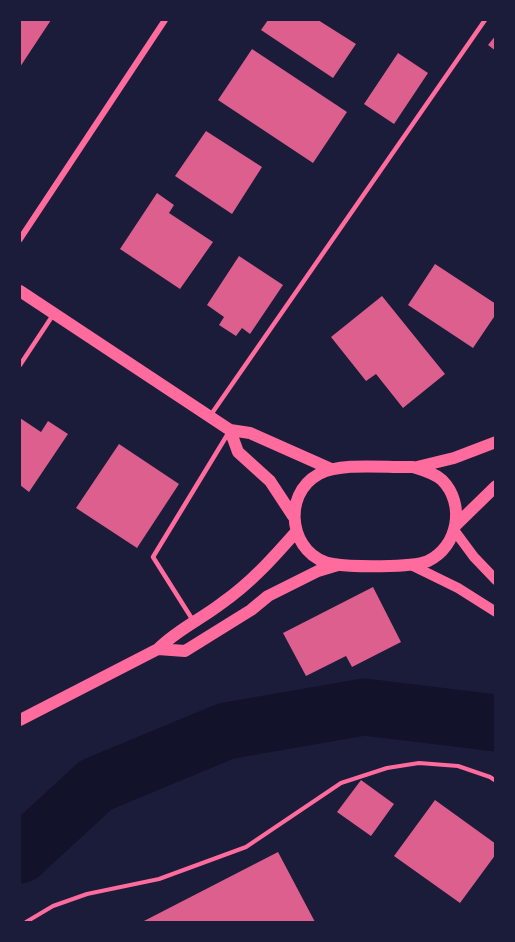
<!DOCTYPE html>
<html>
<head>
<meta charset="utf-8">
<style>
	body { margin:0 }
	#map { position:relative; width:515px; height:942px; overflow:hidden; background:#1b1b3a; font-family:Arial,sans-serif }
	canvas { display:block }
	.frame { position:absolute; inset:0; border:21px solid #1b1b3a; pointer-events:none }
</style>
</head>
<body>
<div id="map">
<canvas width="515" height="942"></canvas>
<div class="frame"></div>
</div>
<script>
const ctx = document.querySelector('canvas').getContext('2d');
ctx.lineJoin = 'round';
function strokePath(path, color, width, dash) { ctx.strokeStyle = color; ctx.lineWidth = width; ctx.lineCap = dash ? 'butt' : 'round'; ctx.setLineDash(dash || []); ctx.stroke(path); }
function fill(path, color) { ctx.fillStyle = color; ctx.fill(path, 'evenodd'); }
const river = new Path2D(`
	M 20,855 L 96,785 L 226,731 L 364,707 L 496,723`);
const building = new Path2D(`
	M 20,20 L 51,20 L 20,67 Z
	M 268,20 L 318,20 L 356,44 L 333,78 L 261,30 Z
	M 496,35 L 496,51 L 488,45 Z
	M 252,49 L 347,112 L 313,163 L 218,100 Z
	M 398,53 L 428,73 L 394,124 L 364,104 Z
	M 206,131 L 262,167 L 232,214 L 175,176 Z
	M 157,193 L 174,205 L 169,213 L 213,242 L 180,289 L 120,249 Z
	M 239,256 L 283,285 L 250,334 L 242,328 L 236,336 L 219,325 L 224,317 L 207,305 Z
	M 435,264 L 496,304 L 496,314 L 473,348 L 408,305 Z
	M 382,296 L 445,374 L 403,408 L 376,374 L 366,381 L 331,337 Z
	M 20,418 L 41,432 L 48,421 L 68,434 L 29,492 L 20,485 Z
	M 119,444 L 179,484 L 137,548 L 76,508 Z
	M 373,587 L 401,642 L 352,667 L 346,656 L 306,676 L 283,633 Z
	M 361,780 L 394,804 L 371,836 L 337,812 Z
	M 435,800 L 496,844 L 496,854 L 460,903 L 394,856 Z
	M 278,852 L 315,922 L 142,922 Z`);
const path = new Path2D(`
	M 26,922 L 53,906 L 87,894 L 159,879 L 246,847 L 341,783 L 387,768 L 419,763 L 458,766 L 490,777 L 496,781`);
const service = new Path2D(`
	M 20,365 L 53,315
	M 210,416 L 485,20
	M 194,622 L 153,557 L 229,432`);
const minor = new Path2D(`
	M 20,239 L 165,20`);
const tertiary = new Path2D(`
	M 454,530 L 474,557 L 496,580
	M 411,565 L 458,588 L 496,612`);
const secondary = new Path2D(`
	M 20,291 L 230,430 L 250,433 L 331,469
	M 230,430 L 238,452 L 270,481 L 293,516
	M 413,467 C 423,470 434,473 442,480 C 466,504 458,547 428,561 C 412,568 351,567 333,564 C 290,557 280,495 319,474 C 342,462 386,468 413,467 Z
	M 417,467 L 454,458 L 496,442
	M 456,525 L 496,486
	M 158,649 L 185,651 L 251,610 L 268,596 L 318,571 L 338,565
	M 20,720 L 158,649 C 178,629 200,620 222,603 C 251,583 273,558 296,532`);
strokePath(river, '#12122b', 57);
fill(building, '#dd5f8e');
strokePath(path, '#ff6b9d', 4);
strokePath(service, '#ff6b9d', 4.5);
strokePath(minor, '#ff6b9d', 6);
strokePath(tertiary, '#ff6b9d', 10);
strokePath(secondary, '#ff6b9d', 12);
</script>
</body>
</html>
